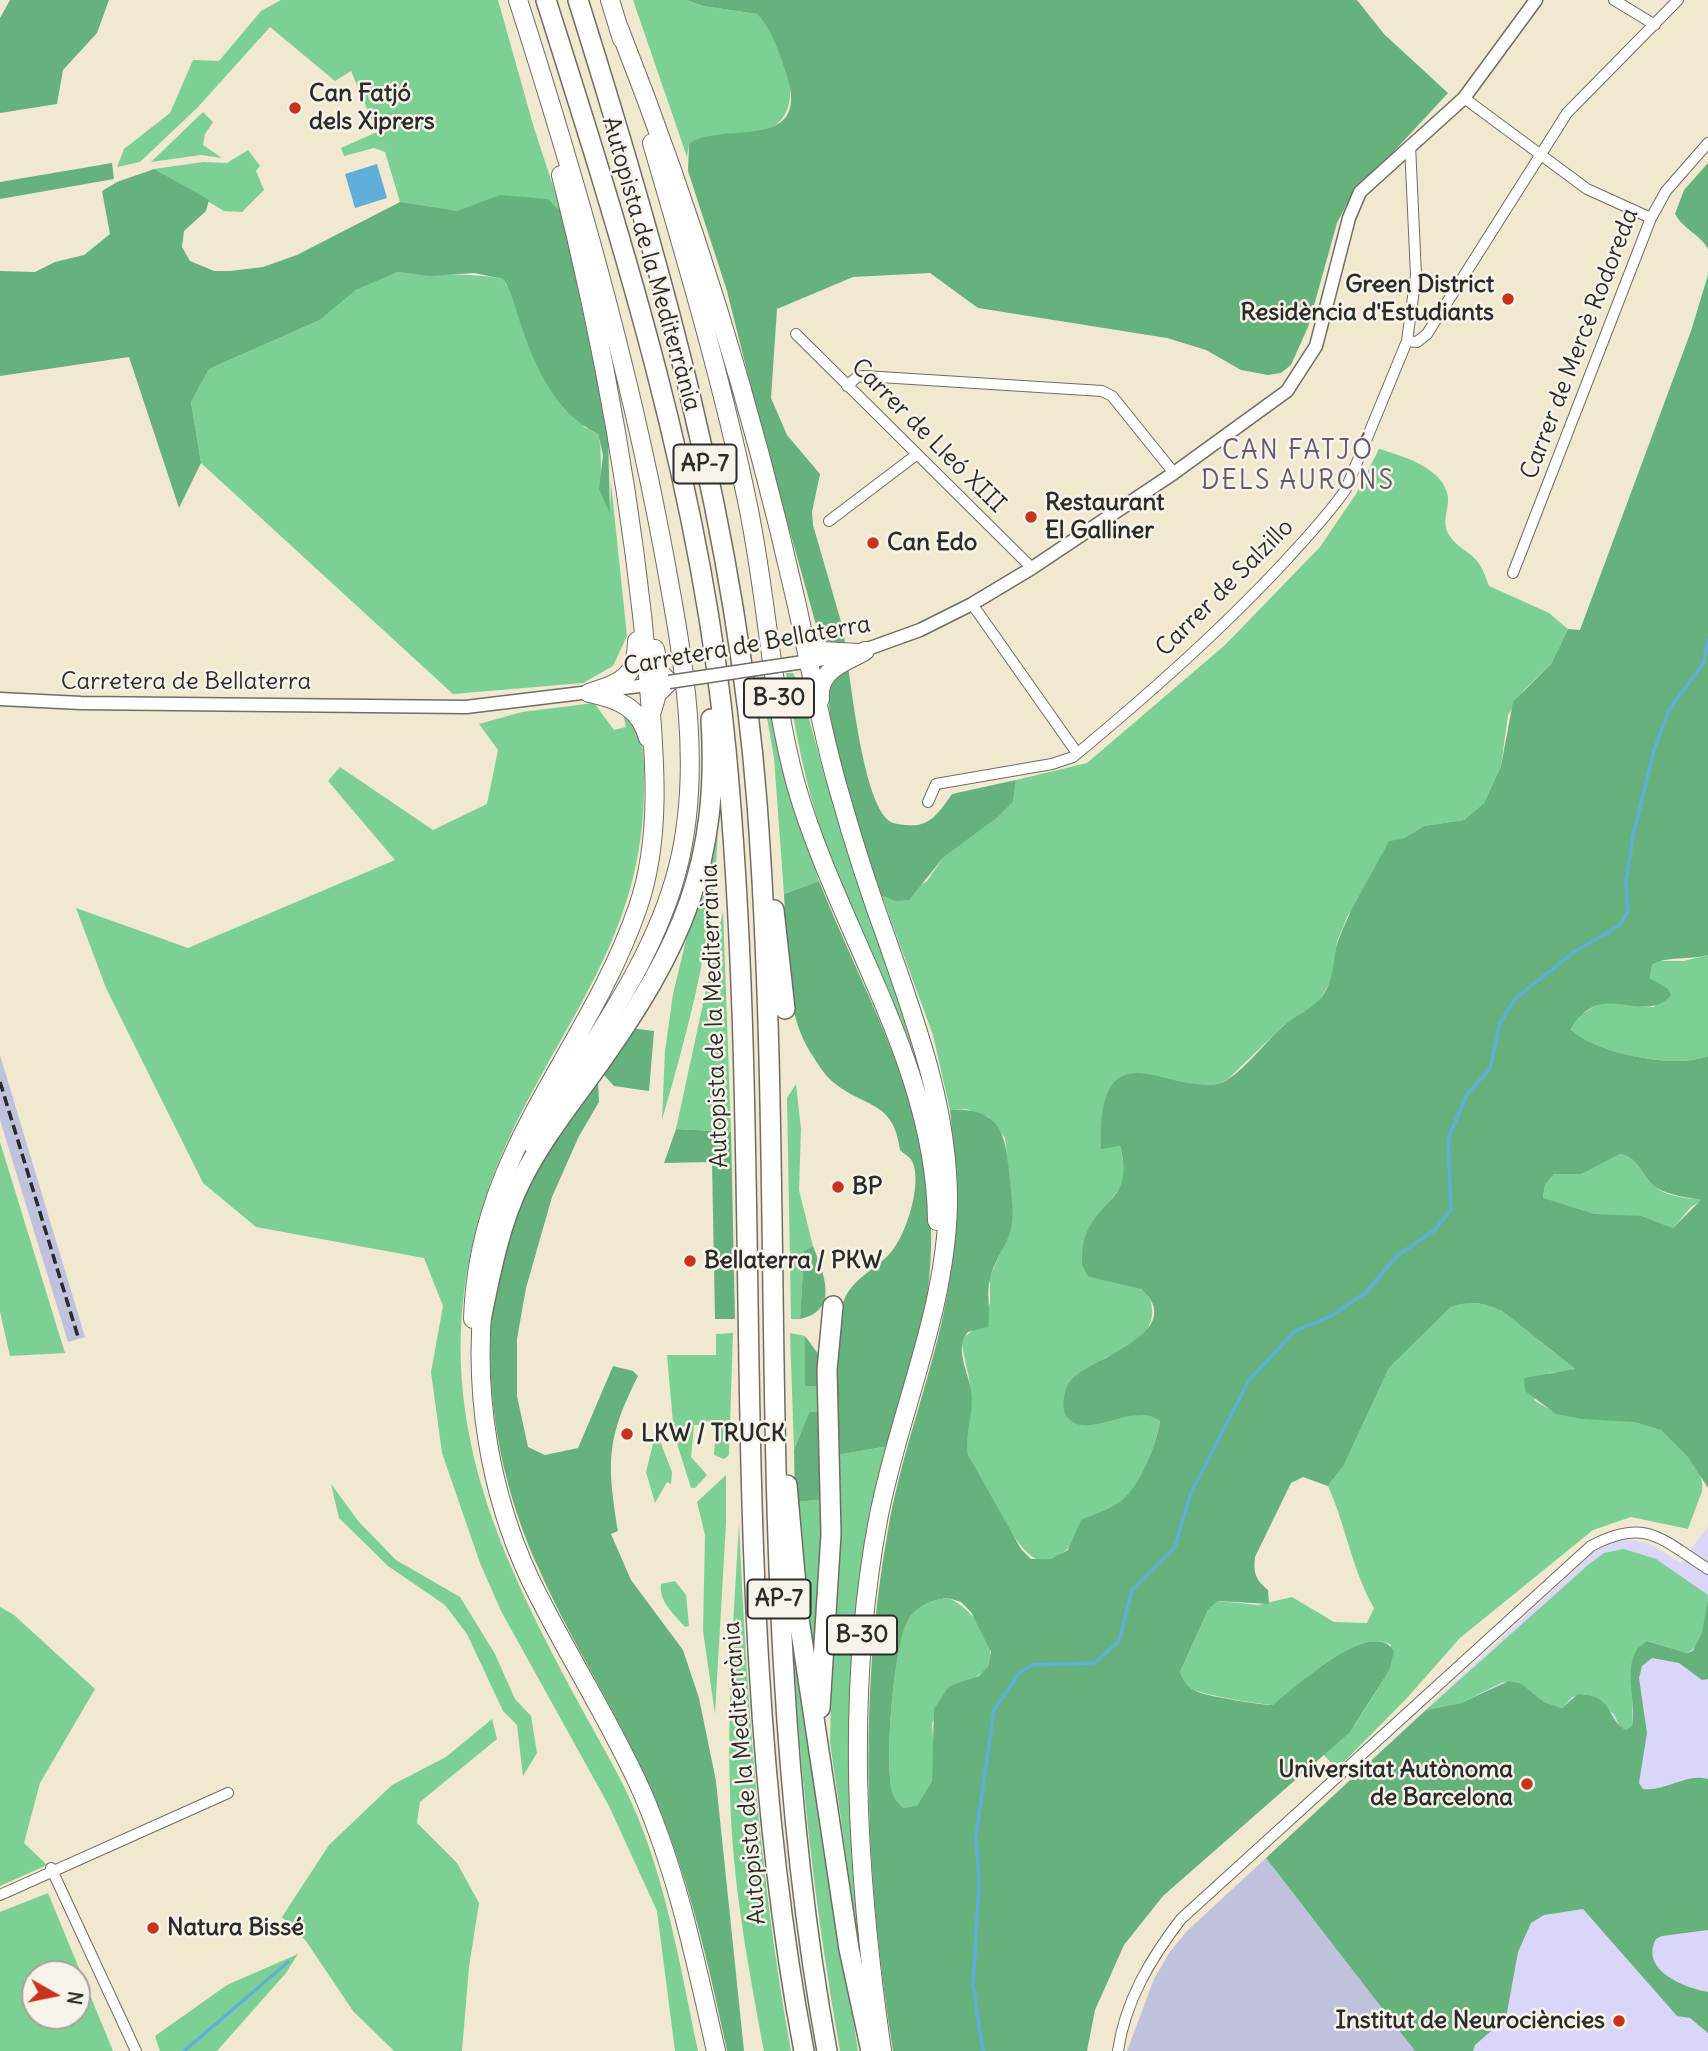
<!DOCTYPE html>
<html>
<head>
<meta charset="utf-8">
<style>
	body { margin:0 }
	#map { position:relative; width:1708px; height:2051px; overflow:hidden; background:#f0e8cf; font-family:Delius,sans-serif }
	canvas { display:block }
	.north { position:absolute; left:21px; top:1960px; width:70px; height:70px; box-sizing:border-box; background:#f7f3e8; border:2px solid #a5a39c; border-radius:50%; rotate:99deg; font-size:19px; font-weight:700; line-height:28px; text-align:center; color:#2b2b2b }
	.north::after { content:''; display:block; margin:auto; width:24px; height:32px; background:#c8321e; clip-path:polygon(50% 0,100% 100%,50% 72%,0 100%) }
</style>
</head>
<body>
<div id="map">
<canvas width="1708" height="2051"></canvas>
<div class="north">N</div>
</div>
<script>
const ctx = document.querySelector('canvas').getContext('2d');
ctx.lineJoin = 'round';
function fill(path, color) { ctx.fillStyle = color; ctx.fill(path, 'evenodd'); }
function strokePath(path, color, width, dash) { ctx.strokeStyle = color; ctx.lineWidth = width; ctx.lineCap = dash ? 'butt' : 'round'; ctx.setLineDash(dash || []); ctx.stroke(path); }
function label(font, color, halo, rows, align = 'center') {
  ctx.font = font + ' Delius,sans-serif'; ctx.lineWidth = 5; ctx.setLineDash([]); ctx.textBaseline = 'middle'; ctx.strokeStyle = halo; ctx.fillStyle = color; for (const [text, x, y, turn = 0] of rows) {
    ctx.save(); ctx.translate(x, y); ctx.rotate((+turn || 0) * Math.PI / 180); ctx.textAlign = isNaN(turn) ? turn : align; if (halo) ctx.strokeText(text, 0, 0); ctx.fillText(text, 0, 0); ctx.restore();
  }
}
const built = new Path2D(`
	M 1708,1526 L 1708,2051 L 1415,2051 L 1266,1858 L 1594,1552 L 1617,1541 L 1635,1540 L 1650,1544 L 1681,1563 Z`);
const industrial = new Path2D(`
	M 0,1055 L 85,1337 L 68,1342 L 0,1120 Z
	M 1266,1858 L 1415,2051 L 1127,2051 L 1154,1979 L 1169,1953 L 1187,1931 Z`);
const green = new Path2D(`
	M 281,0 L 498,0 L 534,128 L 562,213 L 479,204 L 457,211 L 437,210 L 400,202 L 385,152 L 374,148 L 344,156 L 341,148 L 377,132 L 351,71 L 335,81 L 270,27 L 198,107 L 140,162 L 117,167 L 124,149 L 170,113 L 193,60 L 219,61 L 261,11 Z
	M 633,0 L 686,0 L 703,6 L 757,14 C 780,38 812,109 769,129 C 753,137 731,133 714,135 C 706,136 697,141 689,144 L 687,157 Z
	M 203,112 L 213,122 L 205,134 L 203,145 L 222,158 L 201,155 L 151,162 Z
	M 248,150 L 260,166 L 256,171 L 264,190 L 242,212 L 224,211 L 154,169 L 203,162 L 227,163 Z
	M 398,272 C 434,276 468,272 503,279 L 584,427 L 598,434 C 605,463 595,485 610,512 L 611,483 L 627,636 L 613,666 L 583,683 L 453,694 L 201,463 L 191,402 L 209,369 L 320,320 L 356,290 Z
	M 1379,449 C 1403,456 1444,468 1448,497 C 1449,510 1441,522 1449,535 C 1455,546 1469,551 1477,561 C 1483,568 1486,578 1489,586 L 1549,613 L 1568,629 L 1551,664 L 1523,691 L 1508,715 L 1501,766 L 1484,803 L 1464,820 L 1424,826 L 1402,839 L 1347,917 L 1337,942 L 1331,981 L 1317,1004 L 1284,1025 L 1228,1079 L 1216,1086 L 1178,1083 L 1137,1073 L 1106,1096 L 1101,1148 L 1120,1146 L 1125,1169 L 1124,1182 L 1095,1221 L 1094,1278 C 1117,1282 1155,1282 1152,1313 C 1152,1323 1145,1335 1137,1341 C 1128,1349 1114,1353 1103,1359 L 1092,1425 C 1111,1420 1142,1407 1160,1420 C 1156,1444 1143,1481 1125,1498 C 1116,1506 1105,1511 1096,1521 C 1047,1572 1039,1578 1000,1515 C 989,1497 973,1475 968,1454 C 963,1436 972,1415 971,1396 C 971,1379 964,1361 962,1343 L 964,1337 L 975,1329 L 990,1303 L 990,1276 L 1002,1250 L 1011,1195 L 1005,1138 L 989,1117 L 966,1109 L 950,1110 L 933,1035 L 882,896 L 895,901 L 927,881 L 943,858 L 998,817 L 1013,802 L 1016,780 L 1087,763 L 1225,645 L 1320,547 L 1356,494 Z
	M 786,673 L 793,673 L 801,689 L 825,778 L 894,974 L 925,1085 C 898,1001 855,922 824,839 C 805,785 795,729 786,673 Z
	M 768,676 L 788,787 L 819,881 L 784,894 L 774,758 L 760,677 Z
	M 594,703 L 614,730 L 626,727 L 622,711 C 647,737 644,756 644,791 C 642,933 568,1014 511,1134 C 487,1183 471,1239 464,1292 C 445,1444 508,1571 577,1700 C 596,1736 618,1771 634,1808 C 667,1885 681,1970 698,2051 L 675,2051 L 657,1911 L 609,1806 L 501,1611 L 480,1563 L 442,1453 L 431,1372 L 443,1306 L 424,1258 L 256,1227 L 203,1183 L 106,988 L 76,908 L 188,948 L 395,860 L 328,781 L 340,767 L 433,830 L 487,804 L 498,750 L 479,724 L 522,712 Z
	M 714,824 L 718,824 C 716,926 690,1024 662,1120 L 665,1051 L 673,994 Z
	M 723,911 L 731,1132 L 676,1129 Z
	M 1708,955 L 1708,1056 C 1676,1069 1597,1054 1571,1031 C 1573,1024 1575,1022 1580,1017 C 1606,992 1623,1007 1654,1007 L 1662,986 L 1650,978 L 1652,965 L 1657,961 L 1684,961 Z
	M 796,1084 L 801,1129 L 799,1190 L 813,1246 L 804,1251 L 800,1319 L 791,1319 L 787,1098 Z
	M 0,1142 L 65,1353 L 10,1356 L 0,1312 Z
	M 1620,1154 C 1638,1156 1641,1175 1653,1185 C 1666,1197 1686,1198 1703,1200 L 1691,1207 L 1673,1228 L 1642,1216 L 1602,1216 L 1543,1199 L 1545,1185 L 1554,1174 L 1582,1174 Z
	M 1464,1302 L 1490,1305 L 1502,1311 L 1576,1370 L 1549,1373 L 1534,1400 C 1578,1432 1624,1407 1661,1430 C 1671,1436 1684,1451 1692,1461 C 1698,1469 1704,1481 1702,1491 L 1688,1529 L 1631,1517 L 1593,1530 L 1460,1638 L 1407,1698 L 1337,1769 L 1322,1753 L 1355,1725 L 1389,1671 L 1391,1645 C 1360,1626 1298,1685 1274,1705 C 1263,1705 1202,1695 1193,1689 C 1186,1685 1184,1680 1180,1672 L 1208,1610 L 1218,1601 L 1258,1605 L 1292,1597 L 1334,1622 L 1367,1623 L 1374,1608 C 1352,1570 1346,1526 1328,1486 L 1344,1465 L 1389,1368 L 1451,1307 Z
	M 733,1333 L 729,1455 L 724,1459 L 714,1455 L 716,1422 L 704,1421 L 703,1425 L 694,1425 L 691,1457 L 707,1475 L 695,1488 L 691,1488 L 674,1434 L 667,1355 L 716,1355 L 716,1334 Z
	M 790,1333 L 805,1336 L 805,1386 L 823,1387 L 824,1411 L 809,1412 L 794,1450 Z
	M 654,1440 L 660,1441 L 672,1472 L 671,1484 L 667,1482 L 655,1503 L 646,1472 Z
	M 889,1446 L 863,1570 L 864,1962 L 861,1962 L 830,1742 L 837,1455 Z
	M 726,1475 L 726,1523 L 715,1714 L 703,1631 L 705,1535 L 697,1502 Z
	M 331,1484 L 359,1522 L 396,1560 L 460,1597 L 495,1654 L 515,1699 L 531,1716 L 537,1753 L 523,1776 L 517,1725 L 503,1711 L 467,1634 L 445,1605 L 388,1566 L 339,1518 Z
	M 827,1499 L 815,1666 L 795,1502 Z
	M 739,1523 C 747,1702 759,1874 791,2051 L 764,2051 C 748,1966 732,1880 730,1793 C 727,1703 734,1613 739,1523 Z
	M 1624,1549 L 1656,1559 L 1708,1595 C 1705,1613 1706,1645 1687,1653 L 1648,1641 L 1633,1690 L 1632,1726 L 1626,1730 L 1620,1727 L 1614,1714 L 1585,1694 L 1572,1697 L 1562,1708 L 1544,1702 L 1522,1684 L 1503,1682 L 1461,1703 L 1426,1710 L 1588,1565 L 1604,1553 Z
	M 675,1581 L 686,1595 L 689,1626 L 685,1627 C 675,1615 658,1601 661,1584 Z
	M 948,1598 C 968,1605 1001,1643 987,1667 C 980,1679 962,1682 949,1686 L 932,1723 L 934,1752 L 932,1781 L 917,1807 L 903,1808 C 899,1804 895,1801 893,1796 C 884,1767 893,1641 910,1617 C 919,1605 934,1599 948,1598 Z
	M 791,1604 L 858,2051 L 840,2051 C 814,1903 797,1754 791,1604 Z
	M 0,1607 L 14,1615 L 95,1689 L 40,1783 L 24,1843 L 47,1865 L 0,1886 Z
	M 492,1719 L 497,1739 L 420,1802 L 417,1823 L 457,1863 L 479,1903 L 469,1967 L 462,2051 L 394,2051 L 353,2011 L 306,1941 L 282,1917 L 329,1845 L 392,1785 L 446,1757 Z
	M 48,1893 L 113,2051 L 0,2051 L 0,1912 ZM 35,1974 L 77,1974 L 77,2016 L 35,2016 Z
	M 298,1954 L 286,1973 L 217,2051 L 160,2051 L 155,2036 L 227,1985 Z`);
const forest = new Path2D(`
	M 10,0 L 109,0 L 97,33 L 63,70 L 57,104 L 0,113 L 0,18 Z
	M 686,0 L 1357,0 L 1384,34 L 1448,93 L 1349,200 L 1337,223 L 1308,327 L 1291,365 L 1281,373 L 1268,375 L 1241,370 L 1206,350 L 1167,338 L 978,308 L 930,273 L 853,277 L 777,309 L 771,398 L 787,435 L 820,474 L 812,512 L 813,525 L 844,632 L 845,646 L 820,639 L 763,435 L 727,291 L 688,171 L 689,144 C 717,120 812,155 787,76 C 780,54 773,31 757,14 L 703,6 Z
	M 112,163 L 114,179 L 0,199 L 0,182 Z
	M 1708,163 L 1708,249 C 1700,234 1684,230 1675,214 L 1684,190 Z
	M 154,169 L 209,200 L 206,211 L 184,231 L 182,247 L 190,261 L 214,271 L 230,271 L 263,267 L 297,255 L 400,202 L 457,211 L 500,195 L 548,199 L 562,213 L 608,432 L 610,514 L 599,489 L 603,455 L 598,434 C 556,414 535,367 521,325 C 515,308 513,294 503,279 L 474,273 L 430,276 L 398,272 L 356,290 L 320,320 L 209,369 L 191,402 L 201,463 L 179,508 L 129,357 L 0,376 L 0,271 L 35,272 L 55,262 L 84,255 L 110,234 L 102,191 L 117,182 Z
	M 1708,275 L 1708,955 C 1691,960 1663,956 1652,965 L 1650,978 L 1668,989 L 1671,995 C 1648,1023 1610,988 1584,1013 C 1578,1019 1573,1023 1571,1030 C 1596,1054 1676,1069 1708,1056 L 1708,1488 L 1688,1457 L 1661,1430 L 1635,1422 L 1582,1419 L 1556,1414 L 1525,1391 L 1524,1378 L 1575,1369 L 1502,1311 C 1485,1303 1468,1300 1451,1307 L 1389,1368 L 1344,1465 L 1328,1486 L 1303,1477 L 1291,1483 L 1255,1557 C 1253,1573 1256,1580 1268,1590 L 1269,1604 L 1218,1601 L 1208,1610 L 1180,1672 C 1184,1681 1188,1688 1198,1692 C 1211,1697 1261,1705 1273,1705 C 1294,1688 1372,1615 1394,1651 L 1389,1671 L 1350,1732 L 1163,1896 L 1124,1945 L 1095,2010 L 1087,2051 L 893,2051 C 866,1880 857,1701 888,1530 C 900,1460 925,1394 941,1325 C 958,1253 958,1183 950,1110 C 1003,1107 1006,1137 1010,1180 C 1011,1193 1014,1210 1012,1223 C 1010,1243 994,1259 990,1279 C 986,1294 991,1311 988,1327 L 968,1332 C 954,1347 968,1372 971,1389 C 975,1411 964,1433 968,1455 L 1021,1549 L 1031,1559 L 1051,1559 L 1068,1550 L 1081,1520 C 1094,1514 1109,1510 1121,1501 C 1141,1485 1156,1445 1160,1421 C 1134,1400 1087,1442 1067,1417 C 1063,1412 1063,1404 1064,1397 C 1066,1390 1067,1383 1073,1378 C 1094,1358 1189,1331 1141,1289 L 1094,1278 L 1088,1276 L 1082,1265 C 1082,1254 1082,1242 1087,1232 C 1105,1195 1134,1197 1120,1146 L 1101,1149 C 1101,1122 1099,1071 1139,1073 C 1158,1074 1177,1083 1196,1084 C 1208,1085 1217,1087 1227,1080 C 1247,1067 1263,1045 1281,1028 C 1296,1014 1314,1010 1325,992 C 1335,976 1332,958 1338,941 C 1351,906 1372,874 1389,841 L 1402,839 L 1424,826 L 1464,820 L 1484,803 L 1501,766 L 1513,702 L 1551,664 L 1568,629 L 1580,630 L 1691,331 ZM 1620,1154 C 1640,1157 1642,1179 1657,1188 C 1671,1196 1686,1197 1701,1200 L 1673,1228 L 1642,1216 L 1595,1214 L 1543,1198 L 1545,1185 L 1554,1174 L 1582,1174 ZM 948,1598 L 961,1602 L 971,1612 L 991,1652 L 988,1666 L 979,1676 L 949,1686 L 934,1709 L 932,1781 L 917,1806 L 903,1808 C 900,1804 895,1801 893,1795 C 884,1768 893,1641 910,1617 C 919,1605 934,1599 948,1598 Z
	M 848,667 C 853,697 865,808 891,822 C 895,824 902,825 907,825 C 930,828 940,811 952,794 L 1016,780 L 1013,802 L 998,817 L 943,858 L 909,900 L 895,901 L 882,896 C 867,851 820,723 830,680 Z
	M 819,881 C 875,1021 948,1131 928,1291 C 922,1343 903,1395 889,1446 L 837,1455 C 835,1408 829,1351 842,1306 C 849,1279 875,1271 891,1252 C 906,1235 923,1183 912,1161 C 910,1157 903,1153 900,1150 C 894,1100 864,1108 833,1082 C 824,1075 817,1062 810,1052 C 783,1007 787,945 784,894 Z
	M 630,1028 L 654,1031 L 649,1091 L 614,1086 L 603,1074 L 598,1080 L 599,1102 L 579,1136 L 552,1197 L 526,1288 L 517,1339 L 517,1396 L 528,1447 L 545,1455 L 578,1448 L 613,1366 L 633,1371 L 638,1376 C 606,1439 607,1463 618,1531 L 611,1534 L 631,1580 L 683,1650 L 699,1698 L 716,1781 L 744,2051 L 727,2051 C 708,1961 687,1869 649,1785 C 616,1710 571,1642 538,1567 C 487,1455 472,1317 517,1200 C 523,1182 539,1164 550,1148 C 576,1108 603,1068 630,1028 Z
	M 676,1129 L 731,1132 L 735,1319 L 715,1319 L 712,1162 L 664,1163 Z
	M 813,1246 C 823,1273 841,1310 800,1319 L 804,1251 Z
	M 805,1336 L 819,1355 L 823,1387 L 805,1386 Z
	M 824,1411 L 827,1499 L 795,1502 L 794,1450 L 809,1412 Z
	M 1708,1598 L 1708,1679 L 1702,1680 L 1679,1663 L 1652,1658 L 1642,1666 L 1639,1678 L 1647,1733 L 1639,1783 L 1643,1789 C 1666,1792 1685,1773 1708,1779 L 1708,1930 L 1662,1936 L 1656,1939 C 1639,1970 1685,1988 1708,1992 L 1708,2033 L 1690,2018 L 1677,2016 L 1583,1909 L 1544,1915 L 1531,1923 L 1518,1952 L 1506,2018 L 1475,2045 L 1473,2051 L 1415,2051 L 1266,1858 L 1426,1710 L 1461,1703 L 1509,1681 L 1522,1684 L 1544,1702 L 1562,1708 L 1578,1694 C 1615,1695 1606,1720 1626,1730 L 1632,1726 C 1637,1701 1623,1672 1637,1649 L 1647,1641 L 1687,1653 L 1693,1651 L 1702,1633 Z`);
const water = new Path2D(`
	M 377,164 L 387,198 L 355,208 L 345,174 Z`);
const stream = new Path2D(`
	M 184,2051 L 288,1962
	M 983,2051 L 973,1985 L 979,1884 L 976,1836 L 994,1710 L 1020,1672 L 1032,1665 L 1095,1663 L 1119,1641 L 1132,1590 L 1175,1547 L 1190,1495 L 1249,1380 L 1295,1331 L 1331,1316 L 1365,1293 L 1398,1255 L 1435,1230 L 1451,1210 L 1448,1139 L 1467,1094 L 1490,1069 L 1500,1023 L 1515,999 L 1574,952 L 1620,925 L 1628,911 L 1626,882 L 1633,836 L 1654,750 L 1669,710 L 1703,664 L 1708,640`);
const minor = new Path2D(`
	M 1614,0 L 1655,25
	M 1464,98 L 1587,189 L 1651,218
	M 796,334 L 1032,568
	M 1407,341 L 1417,342 L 1427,334 L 1567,113 L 1678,0
	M 847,386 L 857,377 L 864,376 L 1102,391 L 1112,396 L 1174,473
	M 829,521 L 916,455
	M 1513,573 L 1651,218 L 1666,191 L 1708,143
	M 972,604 L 1077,753
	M 928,802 L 936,784 L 1052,764 L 1073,757 C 1148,695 1222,630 1288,558 C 1308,536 1329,514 1346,489 L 1407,341 L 1416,275 L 1410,145
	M 51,1868 L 136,2051
	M 0,1895 L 228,1793
	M 1118,2051 C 1125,2001 1151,1958 1181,1919 L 1591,1546 C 1646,1517 1661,1539 1708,1569`);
const tertiary = new Path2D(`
	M 859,652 L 920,630 L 972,604 L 1032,568 L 1174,473 L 1287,391 L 1316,346 L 1349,218 L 1360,192 L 1464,98 L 1536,0
	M 790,664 L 838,657
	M 0,699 L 81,703 L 466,707 L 656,684`);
const trunk = new Path2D(`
	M 518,0 C 576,181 628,362 663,549 C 682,652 704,764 678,867 C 652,970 582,1053 532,1144
	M 610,0 L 622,39
	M 619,28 C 692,213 751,402 795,597 C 810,662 820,727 839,791 C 853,841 869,891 887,940 C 917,1026 949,1112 948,1204 C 946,1313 898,1414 878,1520 C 845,1695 857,1876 882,2051
	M 652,143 C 686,260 721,377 746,496 C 767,591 770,691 796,785 C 838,931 936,1065 937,1221
	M 803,633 L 822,651 L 858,653
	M 589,693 C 621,682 636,679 637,641
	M 589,693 C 618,699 640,707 648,738
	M 820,699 C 817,670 844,663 865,651
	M 652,711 L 657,694 L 669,682 L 660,673 L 655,649
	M 483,1303 C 474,1395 490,1493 529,1577 C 564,1650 609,1718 642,1792 C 678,1875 696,1963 716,2051
	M 473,1319 C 478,1149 587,1055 638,907 C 663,835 654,750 648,675 C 633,505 603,341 561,175`);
const motorway = new Path2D(`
	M 546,0 C 624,246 702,492 726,750 C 767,1183 722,1622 804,2051
	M 578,0 C 660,261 736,529 757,803 C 788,1219 751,1638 827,2051
	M 774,910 L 785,1009
	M 482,1315 C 491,1271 500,1224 520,1183 C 541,1140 572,1102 599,1064 C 681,948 720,864 711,719
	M 787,1485 L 799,1619 L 849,1949 L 871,2051
	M 820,1708 L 831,1534 L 827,1370 L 833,1306`);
const rail = new Path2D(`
	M 0,1082 L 79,1340`);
const tertiaryBridge = new Path2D(`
	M 669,682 L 790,664`);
const markers = [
	[295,108,7,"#c8321e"],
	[1508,299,7,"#c8321e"],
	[1031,517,7,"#c8321e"],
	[873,543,7,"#c8321e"],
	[838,1187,7,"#c8321e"],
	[690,1261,7,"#c8321e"],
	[627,1434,7,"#c8321e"],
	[1527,1784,7,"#c8321e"],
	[153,1928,7,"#c8321e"],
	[1619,2021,7,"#c8321e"]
];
const shields = [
	[705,464,63],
	[779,698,70],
	[779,1599,63],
	[862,1635,70]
];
const shieldNames = [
	["AP-7",705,464],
	["B-30",779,698],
	["AP-7",779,1599],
	["B-30",862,1635]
];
const poiNames = [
	["Can Fatjó",309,94],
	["dels Xiprers",309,122],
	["Green District",1494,285,"right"],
	["Residència d'Estudiants",1494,313,"right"],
	["Restaurant",1045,503],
	["El Galliner",1045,531],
	["Can Edo",887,543],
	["BP",852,1187],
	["Bellaterra / PKW",704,1261],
	["LKW / TRUCK",641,1434],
	["Universitat Autònoma",1513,1770,"right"],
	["de Barcelona",1513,1798,"right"],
	["Natura Bissé",167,1928],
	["Institut de Neurociències",1605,2021,"right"]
];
const streetNames = [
	["Autopista de la Mediterrània",651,264,74],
	["Carrer de Mercè Rodoreda",1580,344,-69],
	["Carrer de Lleó XIII",928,436,45],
	["Carrer de Salzillo",1225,588,-45],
	["Carretera de Bellaterra",747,646,-10],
	["Carretera de Bellaterra",186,682],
	["Autopista de la Mediterrània",715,1016,-92],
	["Autopista de la Mediterrània",745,1773,-95]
];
const neighbourhoodNames = [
	["CAN FATJÓ",1298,452],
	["DELS AURONS",1298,482]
];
fill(built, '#dad6f7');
fill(industrial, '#c0c2dd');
fill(green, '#7dd093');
fill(forest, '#66b27d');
fill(water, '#5fafd9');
strokePath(stream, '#5fafd9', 3.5);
strokePath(minor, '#706d64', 12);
strokePath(tertiary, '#706d64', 15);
strokePath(trunk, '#706d64', 20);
strokePath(motorway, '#706d64', 22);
strokePath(minor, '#fff', 10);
strokePath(tertiary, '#fff', 12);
strokePath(trunk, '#fff', 18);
strokePath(motorway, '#fff', 19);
strokePath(rail, '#2b2b2b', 3.5, [10, 5]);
strokePath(tertiaryBridge, '#706d64', 15, []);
strokePath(tertiaryBridge, '#fff', 12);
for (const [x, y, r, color] of markers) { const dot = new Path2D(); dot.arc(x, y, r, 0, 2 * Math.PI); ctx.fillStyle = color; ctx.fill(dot); strokePath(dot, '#f7f3e8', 2.5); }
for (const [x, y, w] of shields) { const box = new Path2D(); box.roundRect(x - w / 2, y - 19.5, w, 39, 5); ctx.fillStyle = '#f7f3e8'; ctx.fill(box); strokePath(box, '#2b2b2b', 2); }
label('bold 23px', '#2b2b2b', null, shieldNames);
label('bold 24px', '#2b2b2b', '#f7f3e8', poiNames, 'left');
label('24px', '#2b2b2b', '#f7f3e8', streetNames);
ctx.letterSpacing = '2px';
label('26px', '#675870', '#f7f3e8', neighbourhoodNames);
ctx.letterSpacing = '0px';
</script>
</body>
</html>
